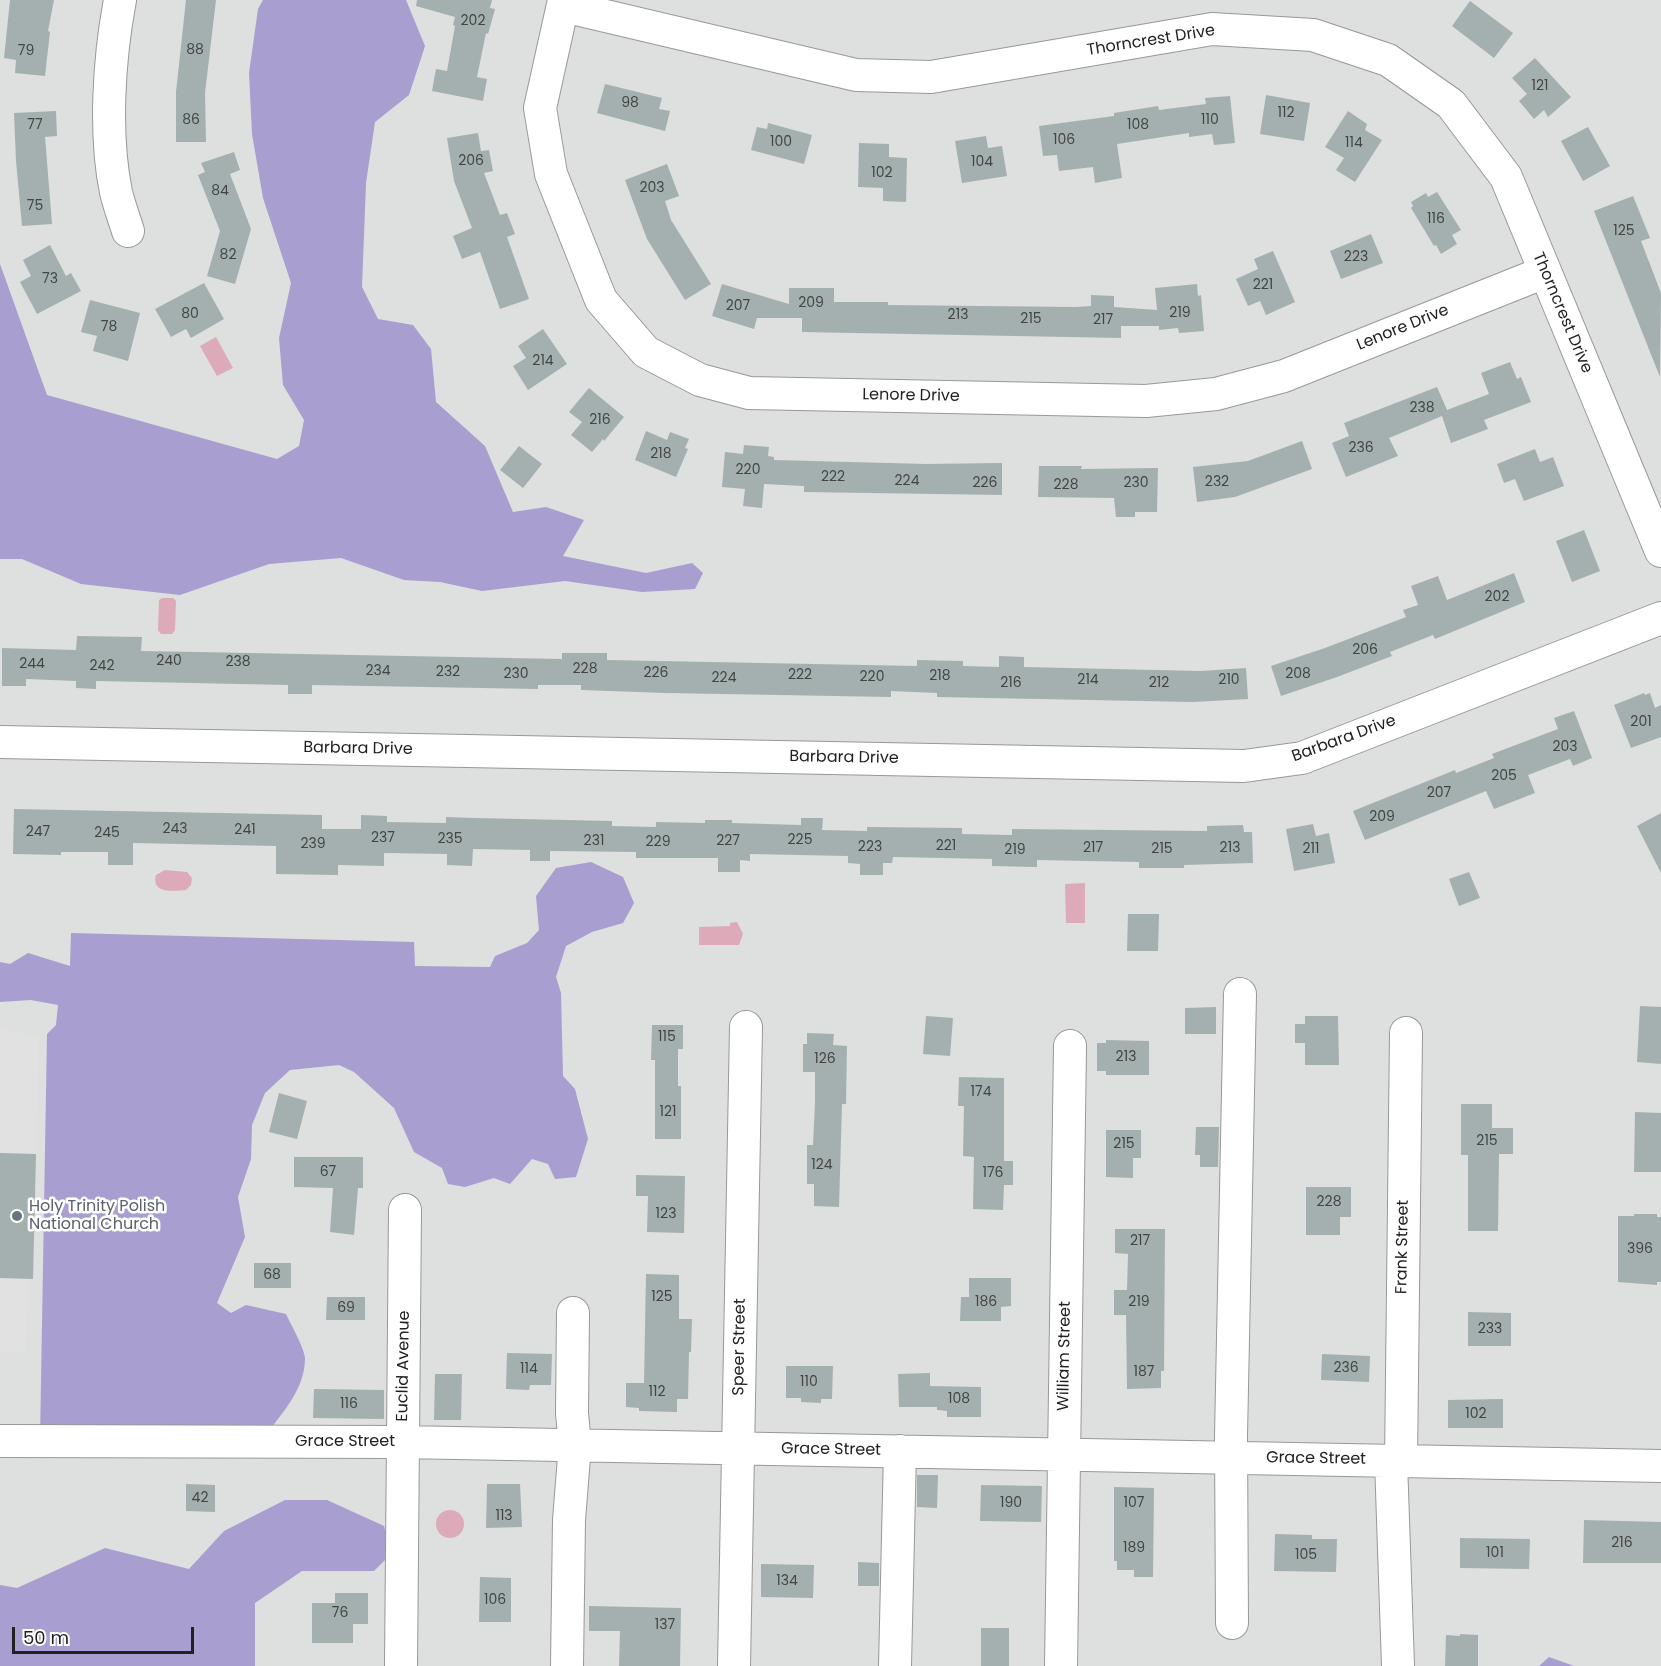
<!DOCTYPE html>
<html>
<head>
<meta charset="utf-8">
<style>
	body { margin:0 }
	#map { position:relative; width:1661px; height:1666px; overflow:hidden; background:#e8f0f1; font-family:Poppins,sans-serif }
	canvas { display:block }
	.scale { position:absolute; left:12px; top:1627px; width:182px; height:27px; box-sizing:border-box; border:3px solid #212121; border-top:0; padding-left:8px; font-size:18px; line-height:21px; white-space:nowrap; color:#212121; -webkit-text-stroke:4px #fff; paint-order:stroke }
</style>
</head>
<body>
<div id="map">
<canvas width="1661" height="1666"></canvas>
<div class="scale">50 m</div>
</div>
<script>
const ctx = document.querySelector('canvas').getContext('2d');
ctx.lineJoin = 'round';
function fill(path, color) { ctx.fillStyle = color; ctx.fill(path, 'evenodd'); }
function strokePath(path, color, width, dash) { ctx.strokeStyle = color; ctx.lineWidth = width; ctx.lineCap = dash ? 'butt' : 'round'; ctx.setLineDash(dash || []); ctx.stroke(path); }
function label(font, color, halo, rows, align = 'center') {
  ctx.font = font + ' Poppins,sans-serif'; ctx.lineWidth = 5; ctx.setLineDash([]); ctx.textBaseline = 'middle'; ctx.strokeStyle = halo; ctx.fillStyle = color; for (const [text, x, y, turn = 0] of rows) {
    ctx.save(); ctx.translate(x, y); ctx.rotate((+turn || 0) * Math.PI / 180); ctx.textAlign = isNaN(turn) ? turn : align; if (halo) ctx.strokeText(text, 0, 0); ctx.fillText(text, 0, 0); ctx.restore();
  }
}
const residential = new Path2D(`
	M 0,0 L 1661,0 L 1661,1666 L 0,1666 Z`);
const forest = new Path2D(`
	M 263,0 L 406,0 L 425,46 L 409,95 L 375,122 L 366,183 L 362,287 L 378,319 L 413,325 L 431,349 L 436,402 L 485,446 L 513,512 L 546,507 L 584,520 L 563,556 L 646,573 L 692,563 L 703,573 L 695,589 L 642,592 L 565,581 L 482,591 L 440,582 L 404,580 L 341,558 L 269,564 L 180,595 L 81,584 L 22,559 L 0,559 L 0,264 L 47,395 L 277,459 L 299,446 L 304,420 L 283,385 L 279,338 L 291,283 L 263,198 L 252,134 L 249,73 L 258,9 Z
	M 591,862 L 623,877 L 634,903 L 623,923 L 592,932 L 566,946 L 556,977 L 561,993 L 563,1076 L 575,1089 L 588,1139 L 576,1177 L 555,1179 L 548,1164 L 532,1159 L 510,1184 L 494,1178 L 465,1187 L 448,1184 L 442,1168 L 414,1152 L 394,1108 L 354,1072 L 339,1065 L 290,1070 L 265,1093 L 252,1125 L 251,1159 L 238,1197 L 245,1237 L 217,1303 L 231,1313 L 246,1305 L 286,1314 C 291,1325 304,1347 305,1358 C 305,1391 280,1415 262,1440 L 40,1440 L 47,1034 L 56,1025 L 58,1005 L 31,1000 L 0,1002 L 0,962 L 10,964 L 28,953 L 70,966 L 71,933 L 414,942 L 415,966 L 490,967 L 495,956 L 527,943 L 539,930 L 536,896 L 556,868 Z
	M 285,1500 L 327,1500 L 384,1526 L 391,1554 L 374,1571 L 302,1571 L 255,1603 L 255,1666 L 0,1666 L 0,1585 L 17,1588 L 105,1548 L 189,1569 L 224,1531 Z
	M 1549,1657 L 1574,1666 L 1539,1666 Z`);
const parking = new Path2D(`
	M 0,1030 L 39,1036 L 36,1154 L 0,1153 Z
	M 0,1278 L 29,1278 L 25,1352 L 0,1351 Z`);
const water = new Path2D(`
	M 216,337 L 233,368 L 217,376 L 200,346 Z
	M 162,598 L 173,598 L 176,601 L 175,630 L 172,634 L 161,634 L 158,630 L 159,600 Z
	M 165,870 L 187,872 L 192,878 L 191,885 L 186,890 C 173,891 151,894 156,875 Z
	M 1085,883 L 1085,923 L 1066,923 L 1065,884 Z
	M 737,922 L 743,934 L 739,945 L 699,945 L 699,927 L 730,926 L 730,923 Z
	M436 1524a14 14 0 1 1 28 0a14 14 0 1 1-28 0Z`);
const building = new Path2D(`
	M 10,0 L 54,0 L 48,31 L 50,32 L 45,76 L 15,73 L 16,60 L 4,58 Z
	M 186,0 L 216,0 L 205,93 L 206,142 L 176,142 L 176,92 Z
	M 417,0 L 492,0 L 490,8 L 495,9 L 488,34 L 486,33 L 477,77 L 487,79 L 483,101 L 432,91 L 436,69 L 447,71 L 455,26 L 453,25 L 455,17 L 416,6 Z
	M 1470,1 L 1513,33 L 1494,58 L 1452,26 Z
	M 1535,58 L 1571,97 L 1548,117 L 1544,110 L 1534,119 L 1519,101 L 1527,94 L 1512,78 Z
	M 605,84 L 662,98 L 659,109 L 670,111 L 665,131 L 597,113 Z
	M 1266,95 L 1310,103 L 1304,141 L 1260,134 Z
	M 1230,96 L 1235,143 L 1214,145 L 1212,134 L 1189,137 L 1189,133 L 1117,144 L 1122,178 L 1095,183 L 1093,167 L 1059,171 L 1057,155 L 1043,156 L 1039,126 L 1114,116 L 1114,113 L 1158,106 L 1159,110 L 1206,104 L 1205,98 Z
	M 56,111 L 57,136 L 45,137 L 52,224 L 22,226 L 16,161 L 14,113 Z
	M 1348,111 L 1367,124 L 1365,130 L 1382,140 L 1355,182 L 1336,170 L 1344,158 L 1325,147 Z
	M 768,123 L 812,135 L 804,164 L 751,150 L 757,127 L 767,129 Z
	M 1588,127 L 1610,166 L 1583,181 L 1561,141 Z
	M 478,133 L 481,151 L 489,150 L 493,171 L 484,173 L 500,215 L 507,213 L 515,234 L 507,237 L 529,299 L 500,309 L 480,252 L 462,259 L 453,236 L 472,228 L 454,181 L 447,138 Z
	M 986,136 L 988,148 L 1002,146 L 1007,176 L 962,183 L 955,141 Z
	M 859,143 L 889,144 L 889,157 L 907,158 L 906,202 L 883,201 L 883,188 L 858,187 Z
	M 234,152 L 240,170 L 230,174 L 251,229 L 235,284 L 207,276 L 220,231 L 198,175 L 205,172 L 201,163 Z
	M 667,164 L 679,196 L 665,201 L 671,220 L 711,284 L 685,300 L 647,239 L 625,180 Z
	M 1437,192 L 1461,230 L 1452,235 L 1457,244 L 1441,254 L 1436,245 L 1434,246 L 1411,208 L 1413,206 L 1411,202 L 1426,193 L 1428,197 Z
	M 1633,196 L 1650,238 L 1641,241 L 1661,293 L 1660,377 L 1594,211 Z
	M 1371,234 L 1383,263 L 1341,279 L 1330,251 Z
	M 50,245 L 66,276 L 71,273 L 81,291 L 37,314 L 20,282 L 31,276 L 23,260 Z
	M 1273,251 L 1295,302 L 1266,315 L 1260,301 L 1248,306 L 1236,279 L 1258,269 L 1254,259 Z
	M 204,283 L 224,319 L 191,338 L 186,329 L 171,337 L 155,309 Z
	M 722,284 L 789,304 L 789,288 L 834,288 L 834,302 L 888,302 L 888,305 L 1076,307 L 1091,306 L 1091,295 L 1114,296 L 1114,307 L 1157,310 L 1155,288 L 1197,284 L 1198,296 L 1201,295 L 1204,331 L 1179,333 L 1178,328 L 1159,330 L 1159,326 L 1121,326 L 1121,338 L 802,332 L 802,318 L 757,318 L 754,329 L 712,316 Z
	M 90,300 L 140,313 L 128,361 L 93,351 L 97,336 L 81,332 Z
	M 543,329 L 567,364 L 528,390 L 513,366 L 526,358 L 518,346 Z
	M 1510,362 L 1517,379 L 1521,377 L 1531,402 L 1484,420 L 1488,429 L 1451,443 L 1442,416 L 1389,438 L 1398,456 L 1346,477 L 1332,443 L 1349,436 L 1344,423 L 1437,387 L 1447,410 L 1489,394 L 1481,373 Z
	M 589,388 L 624,417 L 604,441 L 603,439 L 592,452 L 571,435 L 582,422 L 569,412 Z
	M 646,431 L 667,440 L 670,432 L 689,439 L 685,448 L 688,449 L 676,477 L 635,460 Z
	M 1302,441 L 1312,469 L 1235,497 L 1197,502 L 1193,467 L 1248,461 Z
	M 744,445 L 769,447 L 768,456 L 774,457 L 774,460 L 926,464 L 1002,463 L 1002,495 L 804,492 L 804,486 L 764,484 L 762,508 L 743,506 L 745,489 L 722,487 L 725,452 L 743,454 Z
	M 519,446 L 542,464 L 523,488 L 500,470 Z
	M 1535,449 L 1540,462 L 1553,457 L 1564,486 L 1524,501 L 1515,479 L 1504,483 L 1497,464 Z
	M 1039,466 L 1082,466 L 1081,469 L 1158,468 L 1157,512 L 1135,512 L 1135,517 L 1116,517 L 1114,498 L 1038,497 Z
	M 1584,530 L 1600,571 L 1572,582 L 1556,541 Z
	M 1514,573 L 1525,602 L 1435,639 L 1433,635 L 1390,652 L 1392,656 L 1337,677 L 1281,696 L 1271,666 L 1325,648 L 1406,617 L 1403,610 L 1418,605 L 1411,586 L 1438,576 L 1447,600 Z
	M 77,636 L 142,637 L 141,651 L 197,652 L 562,659 L 562,653 L 607,653 L 607,660 L 917,666 L 917,660 L 963,661 L 963,666 L 999,667 L 999,656 L 1024,657 L 1024,667 L 1201,671 L 1246,668 L 1248,699 L 1193,702 L 937,697 L 937,693 L 891,691 L 891,697 L 666,693 L 581,690 L 581,685 L 538,685 L 538,689 L 312,685 L 312,694 L 288,694 L 288,685 L 96,681 L 96,689 L 76,688 L 76,681 L 26,679 L 26,686 L 2,686 L 2,648 L 76,650 Z
	M 1644,693 L 1645,695 L 1650,693 L 1655,708 L 1661,705 L 1661,737 L 1631,748 L 1614,705 Z
	M 1574,711 L 1592,758 L 1573,766 L 1570,759 L 1528,775 L 1535,793 L 1494,809 L 1486,791 L 1365,840 L 1353,811 L 1455,770 L 1456,773 L 1494,758 L 1492,754 L 1558,729 L 1554,718 Z
	M 14,809 L 322,815 L 322,829 L 361,829 L 361,815 L 387,816 L 387,822 L 446,823 L 446,817 L 474,818 L 612,821 L 612,826 L 656,827 L 656,822 L 705,823 L 705,820 L 732,820 L 732,823 L 801,825 L 801,818 L 823,818 L 822,830 L 867,831 L 867,827 L 962,828 L 962,834 L 1012,835 L 1012,829 L 1207,831 L 1207,826 L 1243,825 L 1244,832 L 1252,832 L 1253,863 L 1184,865 L 1184,868 L 1139,868 L 1139,862 L 1037,860 L 1037,867 L 992,866 L 992,859 L 893,857 L 892,863 L 883,863 L 883,875 L 860,875 L 860,864 L 848,863 L 848,856 L 750,854 L 750,861 L 740,860 L 740,872 L 718,872 L 718,858 L 636,858 L 636,852 L 550,851 L 550,861 L 530,861 L 530,850 L 473,849 L 472,866 L 447,865 L 447,854 L 384,853 L 384,866 L 338,865 L 338,875 L 276,874 L 276,846 L 133,843 L 133,865 L 108,865 L 108,852 L 61,852 L 61,855 L 13,854 Z
	M 1661,813 L 1661,873 L 1637,826 Z
	M 1313,824 L 1316,836 L 1329,833 L 1335,863 L 1294,871 L 1286,829 Z
	M 1469,872 L 1480,898 L 1459,906 L 1449,879 Z
	M 1128,914 L 1159,914 L 1158,951 L 1127,951 Z
	M 1640,1006 L 1661,1007 L 1661,1064 L 1637,1062 Z
	M 1216,1007 L 1216,1034 L 1185,1034 L 1185,1008 Z
	M 926,1016 L 953,1018 L 950,1056 L 923,1054 Z
	M 1305,1016 L 1338,1016 L 1339,1065 L 1305,1065 L 1305,1043 L 1295,1043 L 1295,1024 L 1305,1024 Z
	M 652,1025 L 683,1025 L 683,1049 L 678,1049 L 678,1086 L 681,1086 L 681,1139 L 655,1139 L 655,1060 L 651,1060 Z
	M 807,1033 L 834,1034 L 833,1045 L 847,1046 L 846,1104 L 842,1104 L 839,1207 L 814,1206 L 814,1184 L 807,1184 L 807,1145 L 813,1145 L 815,1103 L 815,1072 L 803,1072 L 803,1044 L 807,1044 Z
	M 1106,1040 L 1149,1041 L 1149,1075 L 1106,1075 L 1106,1071 L 1097,1071 L 1097,1043 L 1106,1043 Z
	M 959,1077 L 1004,1078 L 1004,1161 L 1013,1161 L 1013,1185 L 1004,1185 L 1003,1210 L 973,1209 L 974,1157 L 963,1156 L 964,1106 L 958,1106 Z
	M 279,1093 L 307,1101 L 297,1139 L 269,1132 Z
	M 1461,1104 L 1492,1104 L 1492,1128 L 1513,1128 L 1513,1154 L 1499,1154 L 1498,1231 L 1468,1231 L 1468,1155 L 1461,1155 Z
	M 1635,1112 L 1661,1113 L 1661,1172 L 1634,1172 Z
	M 1196,1127 L 1219,1127 L 1218,1167 L 1200,1167 L 1200,1155 L 1195,1155 Z
	M 1106,1130 L 1141,1130 L 1141,1158 L 1133,1158 L 1133,1178 L 1106,1177 Z
	M 0,1153 L 36,1154 L 33,1279 L 0,1278 Z
	M 294,1157 L 363,1157 L 363,1188 L 358,1188 L 354,1235 L 330,1232 L 333,1188 L 294,1187 Z
	M 636,1175 L 685,1176 L 684,1233 L 647,1232 L 648,1196 L 636,1196 Z
	M 1306,1187 L 1351,1187 L 1351,1217 L 1340,1217 L 1340,1235 L 1306,1235 Z
	M 1634,1214 L 1657,1214 L 1657,1217 L 1661,1217 L 1661,1282 L 1657,1282 L 1657,1285 L 1618,1282 L 1618,1216 L 1634,1216 Z
	M 1115,1229 L 1165,1229 L 1164,1371 L 1161,1371 L 1161,1388 L 1127,1389 L 1126,1315 L 1114,1315 L 1114,1290 L 1127,1290 L 1128,1254 L 1115,1253 Z
	M 254,1263 L 291,1263 L 291,1288 L 254,1288 Z
	M 646,1274 L 679,1275 L 679,1319 L 692,1319 L 691,1352 L 689,1352 L 688,1399 L 677,1399 L 677,1412 L 639,1411 L 639,1408 L 626,1407 L 626,1383 L 644,1383 Z
	M 969,1278 L 1011,1278 L 1011,1306 L 1001,1307 L 1001,1321 L 960,1321 L 961,1297 L 969,1297 Z
	M 327,1297 L 365,1297 L 365,1320 L 326,1320 Z
	M 1468,1312 L 1511,1313 L 1511,1346 L 1468,1346 Z
	M 507,1353 L 552,1354 L 551,1385 L 530,1385 L 529,1390 L 506,1389 Z
	M 1322,1354 L 1370,1356 L 1369,1382 L 1321,1380 Z
	M 786,1366 L 833,1366 L 832,1399 L 821,1399 L 821,1403 L 801,1402 L 801,1398 L 786,1398 Z
	M 930,1373 L 930,1386 L 981,1387 L 981,1417 L 947,1417 L 947,1411 L 937,1410 L 937,1407 L 899,1407 L 898,1374 Z
	M 435,1374 L 462,1374 L 461,1420 L 434,1420 Z
	M 314,1389 L 384,1390 L 384,1419 L 313,1418 Z
	M 1503,1399 L 1503,1428 L 1448,1428 L 1448,1400 Z
	M 917,1475 L 938,1475 L 937,1508 L 917,1507 Z
	M 186,1484 L 215,1485 L 215,1512 L 186,1511 Z
	M 487,1484 L 520,1484 L 522,1527 L 486,1528 Z
	M 981,1485 L 1042,1486 L 1041,1522 L 980,1521 Z
	M 1114,1487 L 1154,1488 L 1153,1577 L 1134,1577 L 1134,1570 L 1117,1570 L 1117,1561 L 1114,1561 Z
	M 1584,1520 L 1661,1522 L 1661,1563 L 1583,1563 Z
	M 1275,1534 L 1312,1535 L 1312,1539 L 1337,1539 L 1336,1572 L 1274,1571 Z
	M 1460,1538 L 1530,1539 L 1529,1569 L 1460,1568 Z
	M 858,1562 L 879,1563 L 879,1586 L 858,1586 Z
	M 761,1564 L 814,1565 L 813,1598 L 761,1597 Z
	M 480,1577 L 511,1578 L 511,1622 L 479,1622 Z
	M 335,1593 L 368,1593 L 368,1624 L 353,1624 L 353,1643 L 312,1643 L 312,1603 L 335,1603 Z
	M 589,1606 L 681,1608 L 680,1666 L 619,1666 L 620,1631 L 589,1631 Z
	M 981,1628 L 1009,1628 L 1009,1666 L 981,1666 Z
	M 1460,1634 L 1478,1635 L 1478,1666 L 1445,1666 L 1446,1635 L 1460,1636 Z`);
const minor = new Path2D(`
	M 120,0 C 109,58 104,134 116,192 C 119,205 124,218 128,231
	M 564,0 L 540,108 L 551,174 L 601,300 L 646,352 L 700,380 L 749,393 L 1146,401 L 1216,394 L 1284,376 L 1545,272
	M 563,6 L 856,75 L 931,77 L 1212,29 L 1313,35 L 1388,60 L 1451,104 L 1506,177 L 1661,551
	M 0,742 L 1244,766 L 1302,758 L 1661,618
	M 0,1441 L 403,1442 L 1661,1466
	M 1391,1461 L 1398,1666
	M 1401,1461 L 1406,1033
	M 1232,1623 L 1231,1436 L 1240,994
	M 401,1666 L 405,1210
	M 567,1666 L 569,1520 L 575,1445 L 572,1413 L 573,1313
	M 734,1666 L 746,1027
	M 895,1666 L 900,1451
	M 1061,1666 L 1070,1046`);
const markers = [
	[17,1216,6,"#6b7280"]
];
const numberNames = [
	["202",473,21],
	["88",195,50],
	["79",26,51],
	["121",1540,86],
	["98",630,103],
	["112",1286,113],
	["86",191,120],
	["110",1210,120],
	["77",35,125],
	["108",1138,125],
	["106",1064,140],
	["100",781,142],
	["114",1354,143],
	["206",471,161],
	["104",982,162],
	["102",882,173],
	["203",652,188],
	["84",220,191],
	["75",35,206],
	["116",1436,219],
	["125",1624,231],
	["82",228,255],
	["223",1356,257],
	["73",50,279],
	["221",1263,285],
	["209",811,303],
	["207",738,306],
	["219",1180,313],
	["80",190,314],
	["213",958,315],
	["215",1031,319],
	["217",1103,320],
	["78",109,327],
	["214",543,361],
	["238",1422,408],
	["216",600,420],
	["236",1361,448],
	["218",661,454],
	["220",748,470],
	["222",833,477],
	["224",907,481],
	["232",1217,482],
	["226",985,483],
	["230",1136,483],
	["228",1066,485],
	["202",1497,597],
	["206",1365,650],
	["240",169,661],
	["238",238,662],
	["244",32,664],
	["242",102,666],
	["228",585,669],
	["234",378,671],
	["232",448,672],
	["226",656,673],
	["230",516,674],
	["208",1298,674],
	["222",800,675],
	["218",940,676],
	["220",872,677],
	["224",724,678],
	["214",1088,680],
	["210",1229,680],
	["216",1011,683],
	["212",1159,683],
	["201",1641,722],
	["203",1565,747],
	["205",1504,776],
	["207",1439,793],
	["209",1382,817],
	["243",175,829],
	["241",245,830],
	["247",38,832],
	["245",107,833],
	["237",383,838],
	["235",450,839],
	["225",800,840],
	["231",594,841],
	["227",728,841],
	["229",658,842],
	["239",313,844],
	["221",946,846],
	["223",870,847],
	["217",1093,848],
	["213",1230,848],
	["215",1162,849],
	["211",1311,849],
	["219",1015,850],
	["115",667,1037],
	["213",1126,1057],
	["126",825,1059],
	["174",981,1092],
	["121",668,1112],
	["215",1487,1141],
	["215",1124,1144],
	["124",822,1165],
	["67",328,1172],
	["176",993,1173],
	["228",1329,1202],
	["123",666,1214],
	["217",1140,1241],
	["396",1640,1249],
	["68",272,1275],
	["125",662,1297],
	["186",986,1302],
	["219",1139,1302],
	["69",346,1308],
	["233",1490,1329],
	["236",1346,1368],
	["114",529,1369],
	["187",1144,1372],
	["110",809,1382],
	["112",657,1392],
	["108",959,1399],
	["116",349,1404],
	["102",1476,1414],
	["42",200,1498],
	["190",1011,1503],
	["107",1134,1503],
	["113",504,1516],
	["216",1622,1543],
	["189",1134,1548],
	["101",1495,1553],
	["105",1306,1555],
	["134",787,1581],
	["106",495,1600],
	["76",340,1613],
	["137",665,1625]
];
const streetNames = [
	["Thorncrest Drive",1151,41,-9],
	["Thorncrest Drive",1562,313,67],
	["Lenore Drive",1403,328,-22],
	["Lenore Drive",911,396,1],
	["Barbara Drive",1344,739,-20],
	["Barbara Drive",358,749,1],
	["Barbara Drive",844,758,1],
	["Frank Street",1403,1247,-89],
	["Speer Street",740,1347,-89],
	["William Street",1065,1356,-89],
	["Euclid Avenue",404,1366,-89],
	["Grace Street",345,1442],
	["Grace Street",831,1450,1],
	["Grace Street",1316,1459,1]
];
const worshipNames = [
	["Holy Trinity Polish",29,1207],
	["National Church",29,1225]
];
fill(residential, '#dedfdf');
fill(forest, '#a89ecf');
fill(parking, '#e1e1e1');
fill(water, '#ddaab9');
fill(building, '#a4b0af');
strokePath(minor, '#989898', 34);
strokePath(minor, '#fff', 32);
for (const [x, y, r, color] of markers) { const dot = new Path2D(); dot.arc(x, y, r, 0, 2 * Math.PI); ctx.fillStyle = color; ctx.fill(dot); strokePath(dot, '#fff', 2); }
label('14px', '#424544', null, numberNames);
label('16px', '#212121', '#fff', streetNames);
label('16px', '#5b616d', '#fff', worshipNames, 'left');
</script>
</body>
</html>
